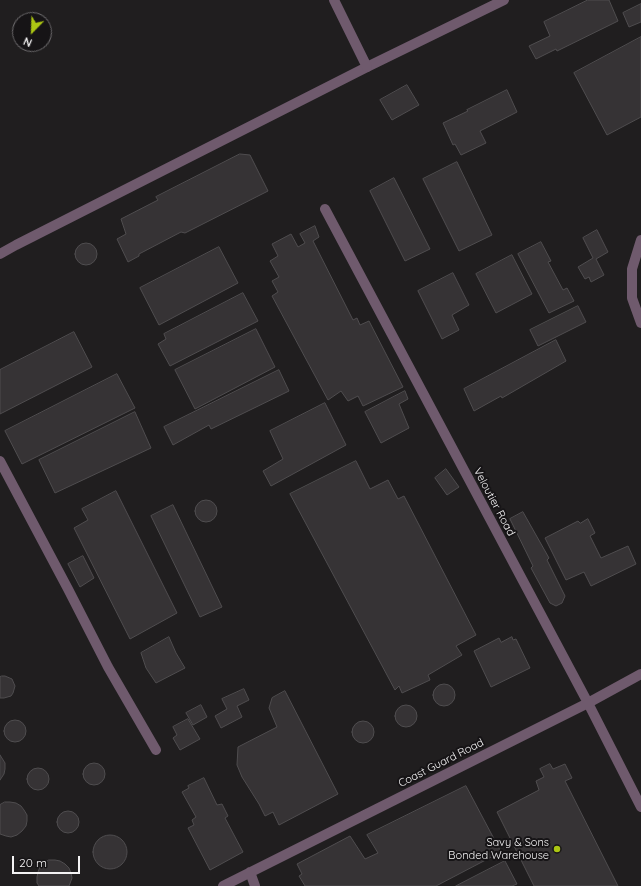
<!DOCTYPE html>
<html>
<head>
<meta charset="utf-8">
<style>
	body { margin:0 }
	#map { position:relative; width:641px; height:886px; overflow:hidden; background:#201e1f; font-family:Quicksand,sans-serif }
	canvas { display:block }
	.north { position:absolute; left:12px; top:12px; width:40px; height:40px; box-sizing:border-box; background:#161416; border:1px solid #6f6d6f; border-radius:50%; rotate:203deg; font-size:11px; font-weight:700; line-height:16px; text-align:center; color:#f4f3f4 }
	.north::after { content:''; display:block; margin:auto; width:14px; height:18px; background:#acc613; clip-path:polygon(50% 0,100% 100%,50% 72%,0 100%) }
	.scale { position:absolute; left:12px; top:856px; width:68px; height:18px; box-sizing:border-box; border:2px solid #f4f3f4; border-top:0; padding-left:5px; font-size:12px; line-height:14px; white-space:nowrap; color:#f4f3f4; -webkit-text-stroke:3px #161416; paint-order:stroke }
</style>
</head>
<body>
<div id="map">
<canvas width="641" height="886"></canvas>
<div class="north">N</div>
<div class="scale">20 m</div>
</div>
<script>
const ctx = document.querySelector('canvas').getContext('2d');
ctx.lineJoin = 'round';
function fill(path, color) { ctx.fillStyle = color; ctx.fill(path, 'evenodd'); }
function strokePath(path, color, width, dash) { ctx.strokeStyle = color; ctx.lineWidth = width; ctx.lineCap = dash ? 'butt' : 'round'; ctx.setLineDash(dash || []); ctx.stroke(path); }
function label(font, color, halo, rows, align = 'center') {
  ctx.font = font + ' Quicksand,sans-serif'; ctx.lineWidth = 4; ctx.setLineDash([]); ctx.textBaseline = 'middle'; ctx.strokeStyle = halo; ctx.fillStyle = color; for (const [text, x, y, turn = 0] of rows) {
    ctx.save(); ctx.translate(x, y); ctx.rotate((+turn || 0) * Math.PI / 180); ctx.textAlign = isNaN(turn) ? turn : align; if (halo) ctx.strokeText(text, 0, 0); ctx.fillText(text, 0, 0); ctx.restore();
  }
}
const building = new Path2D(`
	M 588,0 L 609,0 L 618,21 L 557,51 L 556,49 L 536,59 L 529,46 L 550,36 L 544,22 Z
	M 641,4 L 641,22 L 629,27 L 623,13 Z
	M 641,37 L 641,117 L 607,135 L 574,73 Z
	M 407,85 L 419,105 L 392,120 L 380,100 Z
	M 507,90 L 517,112 L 480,131 L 486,143 L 461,155 L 455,144 L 453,145 L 443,123 L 468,111 L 467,110 Z
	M 240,154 L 250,155 L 268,191 L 185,233 L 181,232 L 139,254 L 139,256 L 128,262 L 117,239 L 126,234 L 121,219 L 158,200 L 156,197 Z
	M 457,162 L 492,235 L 459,251 L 423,179 Z
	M 394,178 L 430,249 L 405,261 L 370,191 Z
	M 315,226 L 319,237 L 313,241 L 353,320 L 357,318 L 360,325 L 369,321 L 403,387 L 363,406 L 358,396 L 348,401 L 341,391 L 328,400 L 272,296 L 278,292 L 272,281 L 279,277 L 270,261 L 278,256 L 272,244 L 291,234 L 298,247 L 305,243 L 300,234 Z
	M 597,230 L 608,252 L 596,259 L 604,275 L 591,282 L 589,277 L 585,279 L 578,267 L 593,258 L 583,238 Z
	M 541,242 L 551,261 L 548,262 L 563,290 L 567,288 L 574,301 L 549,313 L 518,254 Z
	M75 254a11 11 0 1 1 22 0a11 11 0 1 1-22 0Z
	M 219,247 L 238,283 L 159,325 L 140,288 Z
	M 512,255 L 532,294 L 496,313 L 476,274 Z
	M 453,273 L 469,305 L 452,315 L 459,330 L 442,339 L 418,291 Z
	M 243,293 L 258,321 L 170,366 L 158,344 L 166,339 L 164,334 Z
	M 578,306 L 586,322 L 538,346 L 530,330 Z
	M 256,329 L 275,367 L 195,409 L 175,370 Z
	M 74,332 L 92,367 L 0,414 L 0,370 Z
	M 556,340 L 566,361 L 502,398 L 501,396 L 474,411 L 464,389 Z
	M 279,370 L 289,391 L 211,429 L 209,425 L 173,445 L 164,427 Z
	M 117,374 L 135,408 L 22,464 L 5,431 Z
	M 405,391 L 408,399 L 399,404 L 409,428 L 381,443 L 365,412 Z
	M 325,403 L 346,445 L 271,486 L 263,471 L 283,459 L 270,431 Z
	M 135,412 L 151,448 L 55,493 L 39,460 Z
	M 356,461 L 370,489 L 388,480 L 398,499 L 404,496 L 476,635 L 456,646 L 462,655 L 428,675 L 430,680 L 402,693 L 399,686 L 395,690 L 290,494 Z
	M 446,469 L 459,487 L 447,495 L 435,478 Z
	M 116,491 L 177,613 L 130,639 L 74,528 L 88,520 L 82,509 Z
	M195 511a11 11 0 1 1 22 0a11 11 0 1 1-22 0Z
	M 173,505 L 222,607 L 200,617 L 151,516 Z
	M 523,512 L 549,558 L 547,560 L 565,596 L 562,603 L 556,606 L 550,603 L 531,568 L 533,566 L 510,519 Z
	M 588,519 L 595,533 L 590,536 L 601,558 L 628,546 L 636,564 L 591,586 L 584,572 L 566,580 L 545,538 L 578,521 L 580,523 Z
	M 83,556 L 94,578 L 80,587 L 68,564 Z
	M 169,637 L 176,653 L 185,668 L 156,683 L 146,668 L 141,653 Z
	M 512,637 L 513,640 L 516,639 L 530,668 L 491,687 L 474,651 L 499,638 L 501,642 Z
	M 2,676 L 5,676 L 12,679 L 15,686 L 13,693 L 11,696 L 4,698 L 0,698 L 0,677 Z
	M433 695a11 11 0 1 1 22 0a11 11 0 1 1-22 0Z
	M 244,689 L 249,700 L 237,706 L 242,717 L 221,728 L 215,716 L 227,709 L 222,699 Z
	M 285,691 L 338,794 L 279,825 L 273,812 L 265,816 L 259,804 L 242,777 L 237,765 L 238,747 L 277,727 L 269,708 L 272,698 Z
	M395 716a11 11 0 1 1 22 0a11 11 0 1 1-22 0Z
	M 201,705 L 207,717 L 193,725 L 186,713 Z
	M 188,719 L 200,739 L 180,750 L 173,738 L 177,735 L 173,727 Z
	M4 731a11 11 0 1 1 22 0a11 11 0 1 1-22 0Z
	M352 732a11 11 0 1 1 22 0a11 11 0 1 1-22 0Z
	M 0,755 L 5,763 L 5,769 L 4,774 L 0,780 Z
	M83 774a11 11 0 1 1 22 0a11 11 0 1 1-22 0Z
	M 550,764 L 553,769 L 565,764 L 572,778 L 565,781 L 618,886 L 534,886 L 497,812 L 539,790 L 536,781 L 544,777 L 540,769 Z
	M27 779a11 11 0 1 1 22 0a11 11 0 1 1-22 0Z
	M 204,778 L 217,805 L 222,804 L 228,816 L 225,818 L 243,852 L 210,870 L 188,828 L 194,825 L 192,820 L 196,817 L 182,792 L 189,788 L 188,786 Z
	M 466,786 L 501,852 L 436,886 L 305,886 L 299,876 L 302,874 L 297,864 L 350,836 L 365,859 L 378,853 L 367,835 Z
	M 5,802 L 10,802 L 16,803 L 21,806 L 24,810 L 27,815 L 27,821 L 26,826 L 22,831 L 17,835 L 11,837 L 6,836 L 0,834 L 0,805 Z
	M57 822a11 11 0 1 1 22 0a11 11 0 1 1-22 0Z
	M93 852a17 17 0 1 1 34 0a17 17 0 1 1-34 0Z
	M 49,860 L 55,860 L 60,861 L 65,864 L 69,868 L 71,873 L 72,878 L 69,886 L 39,886 L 37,883 L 37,877 L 38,872 L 40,867 L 44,863 Z
	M 505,861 L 517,884 L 512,886 L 456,886 Z`);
const lane = new Path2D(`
	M 325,209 L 588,703 L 641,807
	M 641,240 L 632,269 L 632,298 L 641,323
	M 0,254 L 16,245 L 367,67 L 504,0
	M 250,872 L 255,886
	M 223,886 L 588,703 L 641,674`);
const street = new Path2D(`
	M 334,0 L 367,67
	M 0,461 L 68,589 L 108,667 L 156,750`);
const markers = [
	[557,849,4,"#acc613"]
];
const streetNames = [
	["Veloutier Road",494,502,62],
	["Coast Guard Road",441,763,-27]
];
const poiNames = [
	["Savy & Sons",549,843],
	["Bonded Warehouse",549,856]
];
fill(building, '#363335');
strokePath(building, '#4f4d4f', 1);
strokePath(lane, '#6f5a6d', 10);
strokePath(street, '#6f5a6d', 10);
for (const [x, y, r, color] of markers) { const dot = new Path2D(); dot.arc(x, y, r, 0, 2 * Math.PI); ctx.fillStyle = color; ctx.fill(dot); strokePath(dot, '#161416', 1.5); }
label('11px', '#f4f3f4', '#161416', streetNames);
label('11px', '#f4f3f4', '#161416', poiNames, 'right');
</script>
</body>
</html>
